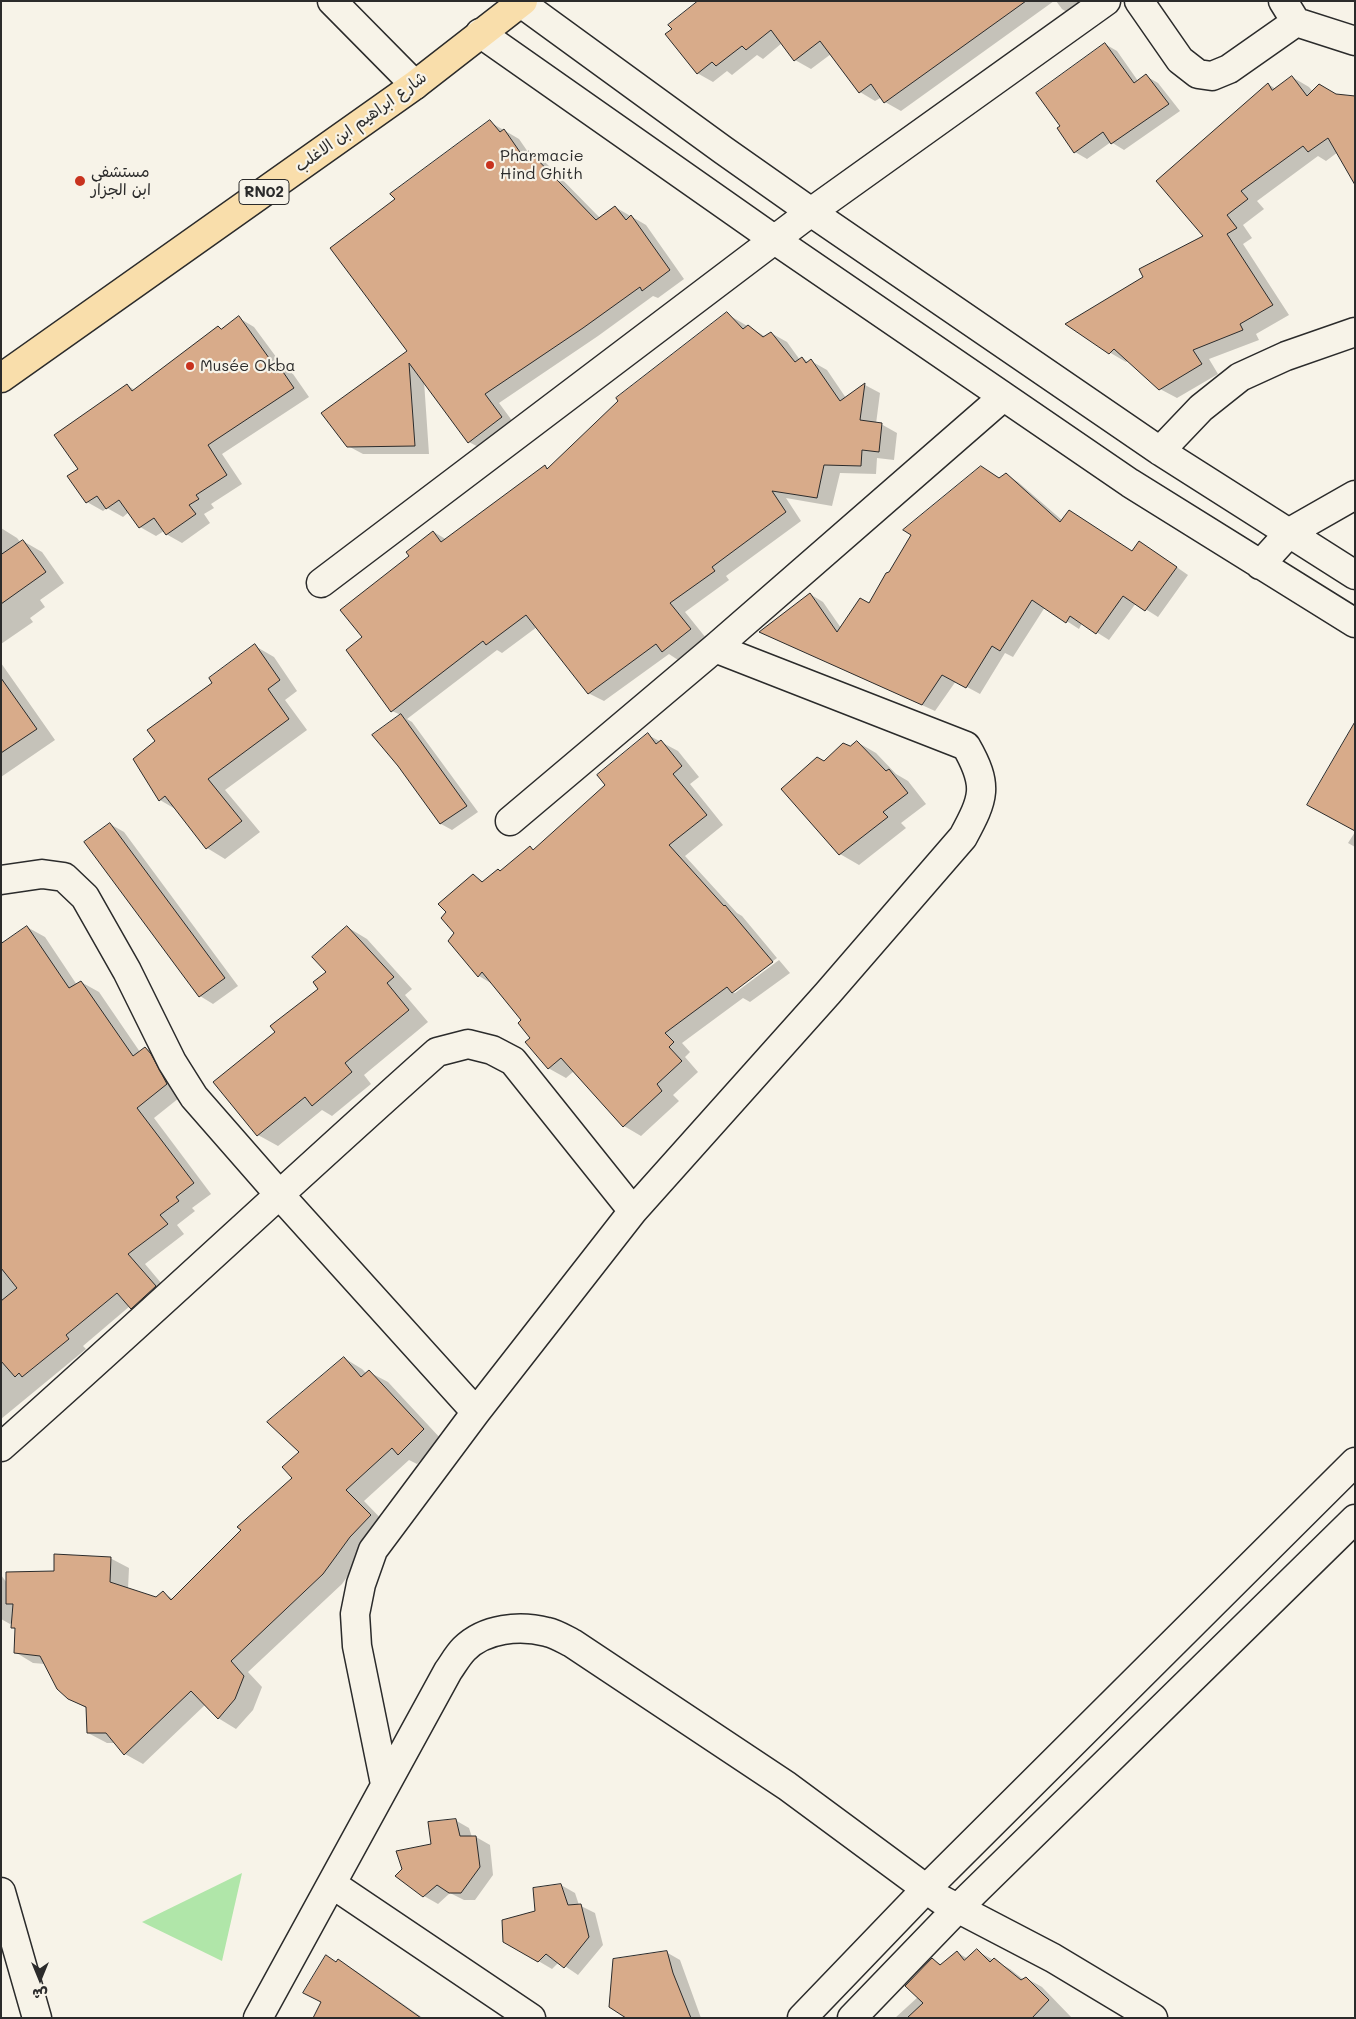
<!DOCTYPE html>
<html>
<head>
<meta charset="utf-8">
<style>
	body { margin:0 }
	#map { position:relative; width:1356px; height:2019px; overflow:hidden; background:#f7f3e8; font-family:Mali,"Playpen Sans Arabic",sans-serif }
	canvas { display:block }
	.frame { position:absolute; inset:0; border:2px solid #2b2b2b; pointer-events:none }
	.north { position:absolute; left:15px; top:1954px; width:50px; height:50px; -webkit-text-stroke:4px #f7f3e8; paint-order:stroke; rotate:180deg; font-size:14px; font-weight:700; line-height:20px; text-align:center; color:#2b2b2b }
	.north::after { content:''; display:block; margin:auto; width:18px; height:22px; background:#2b2b2b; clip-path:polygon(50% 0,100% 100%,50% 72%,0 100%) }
</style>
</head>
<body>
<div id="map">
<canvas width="1356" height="2019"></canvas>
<div class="frame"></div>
<div class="north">ش</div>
</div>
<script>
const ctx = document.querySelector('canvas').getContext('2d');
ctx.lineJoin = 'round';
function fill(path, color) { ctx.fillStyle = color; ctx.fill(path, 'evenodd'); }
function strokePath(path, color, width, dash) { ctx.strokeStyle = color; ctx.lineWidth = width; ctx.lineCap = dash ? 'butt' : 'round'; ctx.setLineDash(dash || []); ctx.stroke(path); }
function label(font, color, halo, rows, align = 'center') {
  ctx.font = font + ' Mali,"Playpen Sans Arabic",sans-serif'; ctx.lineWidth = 4.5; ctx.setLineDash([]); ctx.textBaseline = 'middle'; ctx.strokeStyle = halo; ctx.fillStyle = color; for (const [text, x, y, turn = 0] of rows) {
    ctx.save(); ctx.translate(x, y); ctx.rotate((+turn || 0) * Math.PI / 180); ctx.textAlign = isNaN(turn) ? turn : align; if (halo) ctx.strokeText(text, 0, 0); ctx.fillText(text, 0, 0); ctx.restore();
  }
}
const green = new Path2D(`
	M 242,1873 L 222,1961 L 142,1922 Z`);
const shadow = new Path2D(`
	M 701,1 L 1054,1 L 901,111 L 885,102 L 882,97 L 875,101 L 860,92 L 831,54 L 811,69 L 795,60 L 782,43 L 763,59 L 757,55 L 732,75 L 727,71 L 713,82 L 697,73 Z
	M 1056,1 L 1101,1 L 1078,19 L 1062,9 Z
	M 1105,44 L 1117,51 L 1138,81 L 1146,76 L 1158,83 L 1180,111 L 1124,150 L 1111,142 L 1087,159 L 1075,152 Z
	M 1292,77 L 1309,87 L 1313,92 L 1338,152 L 1326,161 L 1318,156 L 1257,201 L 1264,209 L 1243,225 L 1252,238 L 1243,244 L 1289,315 L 1256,334 L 1259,340 L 1209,359 L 1218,374 L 1177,398 L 1160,389 L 1129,360 L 1126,362 L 1109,352 L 1145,277 L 1205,236 L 1268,84 L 1276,89 Z
	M 490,122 L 519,139 L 528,152 L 544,161 L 600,218 L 615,207 L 646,225 L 684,279 L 658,298 L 653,296 L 598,336 L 499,403 L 516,426 L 484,450 L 469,442 L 424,381 L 429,454 L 363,454 L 348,446 L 409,352 L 397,199 Z
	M 727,314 L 766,337 L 771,333 L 787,342 L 800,360 L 802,358 L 809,362 L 811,361 L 827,370 L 846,398 L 865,385 L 880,393 L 876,424 L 881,424 L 897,433 L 894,460 L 877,458 L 876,474 L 840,473 L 832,506 L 786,498 L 801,521 L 726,576 L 729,580 L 685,612 L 706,638 L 678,660 L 669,654 L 604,701 L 588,693 L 537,627 L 502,653 L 497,650 L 407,719 L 412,722 L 478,812 L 452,830 L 441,824 L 399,765 L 401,715 L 392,711 L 363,637 L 411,556 L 434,532 L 447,540 L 545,466 L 549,469 Z
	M 239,318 L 254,327 L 285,369 L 293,374 L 309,397 L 222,454 L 242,484 L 211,504 L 214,508 L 204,514 L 210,523 L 182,543 L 166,534 L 164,531 L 156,536 L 140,527 L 129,512 L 123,517 L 107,508 L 103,511 L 87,502 L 79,469 L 127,385 L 135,390 L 218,327 L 222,330 Z
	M 1006,474 L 1018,482 L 1063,521 L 1070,511 L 1133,552 L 1152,550 L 1188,575 L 1158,617 L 1136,603 L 1109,640 L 1082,623 L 1079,629 L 1045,607 L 1013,657 L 1005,653 L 980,694 L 956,681 L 935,711 L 761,632 L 810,594 L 823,602 L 841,628 L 869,605 Z
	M 1,528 L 17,538 L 21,543 L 23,541 L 42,552 L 64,583 L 40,600 L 45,607 L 30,618 L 33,622 L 1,644 Z
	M 255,646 L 274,657 L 297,691 L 285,700 L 307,730 L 225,790 L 260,832 L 225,859 L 207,848 L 177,810 L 160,800 L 157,741 L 214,683 Z
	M 1,663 L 55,740 L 1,777 Z
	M 648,735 L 678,751 L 699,777 L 690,784 L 723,825 L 685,856 L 737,913 L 742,916 L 777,958 L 731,993 L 735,993 L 779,960 L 790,973 L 750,1002 L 743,998 L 682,1043 L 690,1052 L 685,1057 L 698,1072 L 673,1095 L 679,1101 L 641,1136 L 624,1126 L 574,1071 L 566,1078 L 548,1068 L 523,1020 L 494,985 L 479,976 L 456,933 L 474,876 L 484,882 L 501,872 L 530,848 L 535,851 L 607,785 Z
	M 857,742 L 876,753 L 896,774 L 908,781 L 926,804 L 901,823 L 906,828 L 859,865 L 840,854 L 782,789 Z
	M 110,824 L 124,832 L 238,986 L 213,1004 L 200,996 Z
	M 1355,832 L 1355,847 L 1348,843 Z
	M 27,927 L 45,937 L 77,985 L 81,982 L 99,992 L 140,1052 L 145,1048 L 163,1059 L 184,1094 L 154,1118 L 211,1194 L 192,1208 L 195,1211 L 177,1225 L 184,1234 L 145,1264 L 173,1297 L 150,1318 L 130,1306 L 83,1346 L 86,1349 L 1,1419 L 1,941 L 5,943 Z
	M 347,927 L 367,939 L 412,989 L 405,995 L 428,1022 L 364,1075 L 371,1084 L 332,1116 L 322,1110 L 278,1146 L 258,1135 L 276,1032 L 320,989 Z
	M 344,1358 L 362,1369 L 367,1374 L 369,1372 L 388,1382 L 442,1440 L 417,1464 L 409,1460 L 364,1501 L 388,1526 L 368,1548 L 342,1584 L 248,1672 L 262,1687 L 253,1710 L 236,1729 L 218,1718 L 206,1704 L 143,1764 L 125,1754 L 116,1743 L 107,1743 L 88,1733 L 88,1709 L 68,1698 L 45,1664 L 33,1663 L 15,1652 L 17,1630 L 13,1628 L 13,1622 L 10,1624 L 1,1619 L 1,1575 L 7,1583 L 110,1558 L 129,1568 L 128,1589 L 157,1598 L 163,1593 L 173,1599 L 294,1478 L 301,1452 Z
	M 455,1820 L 469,1828 L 472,1837 L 476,1837 L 490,1845 L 493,1875 L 475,1900 L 464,1900 L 450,1893 L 438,1904 L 424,1896 L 433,1845 Z
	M 561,1885 L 575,1893 L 579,1905 L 595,1913 L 603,1945 L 578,1975 L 559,1962 L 552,1969 L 504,1941 L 536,1912 Z
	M 977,1951 L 1010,1969 L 1024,1980 L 1026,1978 L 1042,1987 L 1072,2018 L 895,2018 L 918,1997 L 932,1959 L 942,1965 L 957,1952 L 968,1959 Z
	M 666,1952 L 680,1960 L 701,2018 L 628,2018 Z
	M 338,1961 L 356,1971 L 423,2018 L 314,2018 L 323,2003 Z`);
const building = new Path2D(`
	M 698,1 L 1026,1 L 884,103 L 871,84 L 859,93 L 820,41 L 794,61 L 771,30 L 746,50 L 742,46 L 716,66 L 712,62 L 697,74 L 665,34 L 672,29 L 668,25 Z
	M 1105,43 L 1134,83 L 1146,74 L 1169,104 L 1111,144 L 1103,132 L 1074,153 L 1057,128 L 1060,126 L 1036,93 Z
	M 1292,76 L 1307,96 L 1319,84 L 1336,94 L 1355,96 L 1355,185 L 1328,138 L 1308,152 L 1303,146 L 1241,191 L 1248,199 L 1227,215 L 1237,228 L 1227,234 L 1273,305 L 1240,324 L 1243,330 L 1193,350 L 1202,364 L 1159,390 L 1114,349 L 1109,354 L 1065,324 L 1143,277 L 1139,269 L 1203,236 L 1156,181 L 1268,83 L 1272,90 Z
	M 490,120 L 500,132 L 504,129 L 522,155 L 529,151 L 596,220 L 615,206 L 626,220 L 631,215 L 670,270 L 642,291 L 640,287 L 583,328 L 485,394 L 502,417 L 468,443 L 409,363 L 415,446 L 347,447 L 321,413 L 407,351 L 330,248 L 395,199 L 390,194 Z
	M 727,312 L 743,329 L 748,325 L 763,337 L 771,332 L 795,362 L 802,357 L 806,363 L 811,359 L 840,401 L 865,383 L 860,420 L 882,423 L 879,452 L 862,450 L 861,466 L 824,465 L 817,498 L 772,491 L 786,512 L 712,567 L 715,571 L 670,603 L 691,629 L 662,652 L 656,644 L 588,694 L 526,615 L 486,645 L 483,641 L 391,712 L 346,650 L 362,637 L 340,610 L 409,556 L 406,552 L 433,531 L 441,542 L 545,465 L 547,469 L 618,401 L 616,398 Z
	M 239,316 L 274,365 L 277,363 L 294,388 L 208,445 L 227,475 L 196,495 L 199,499 L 189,505 L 196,514 L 166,535 L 154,518 L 139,528 L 119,500 L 106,509 L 97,496 L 86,503 L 67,476 L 78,469 L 54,435 L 127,384 L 132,391 L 218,326 L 221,329 Z
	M 981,466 L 999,478 L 1006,473 L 1060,522 L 1069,510 L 1132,551 L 1139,541 L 1177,567 L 1145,611 L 1123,596 L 1096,634 L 1070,616 L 1066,623 L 1032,600 L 1000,651 L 992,646 L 966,688 L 942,675 L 922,705 L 759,632 L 810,593 L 837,632 L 860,598 L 869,603 L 886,573 L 889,572 L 911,535 L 903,530 Z
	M 23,540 L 46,572 L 1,604 L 1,555 Z
	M 255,644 L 280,680 L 268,689 L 289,719 L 208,779 L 242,821 L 206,849 L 165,796 L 159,801 L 133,759 L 155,741 L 147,730 L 212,683 L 209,678 Z
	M 1,678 L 37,729 L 1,753 Z
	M 401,714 L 467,806 L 440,824 L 398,766 L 372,735 Z
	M 1355,722 L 1355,831 L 1307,805 Z
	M 648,733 L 656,744 L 661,740 L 682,766 L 673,774 L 707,815 L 669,845 L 724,906 L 725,905 L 773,962 L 732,993 L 727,987 L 665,1033 L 674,1042 L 669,1047 L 682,1061 L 657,1084 L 662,1091 L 623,1127 L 561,1058 L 548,1069 L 525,1042 L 530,1038 L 518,1023 L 521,1020 L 482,972 L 478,977 L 448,941 L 454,933 L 441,918 L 446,912 L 438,904 L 473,874 L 482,882 L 498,869 L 500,871 L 530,846 L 533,850 L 605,785 L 597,775 Z
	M 857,741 L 886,771 L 889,769 L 908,793 L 883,812 L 888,817 L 839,855 L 781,789 L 817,757 L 824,761 L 843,743 L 850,746 Z
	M 110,823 L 225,978 L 199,997 L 84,842 Z
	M 27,926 L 69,988 L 81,981 L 133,1056 L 145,1047 L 151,1054 L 167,1084 L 137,1108 L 194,1183 L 176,1197 L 179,1201 L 160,1215 L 168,1224 L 128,1254 L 156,1286 L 131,1309 L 117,1293 L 66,1335 L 69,1339 L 22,1377 L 19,1373 L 15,1377 L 1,1361 L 1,1301 L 17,1288 L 1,1268 L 1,944 Z
	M 347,926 L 394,977 L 387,983 L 409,1010 L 345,1063 L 352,1072 L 312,1106 L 305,1097 L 257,1136 L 213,1082 L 275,1032 L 270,1026 L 318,989 L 313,982 L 326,972 L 312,957 Z
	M 344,1357 L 361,1377 L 369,1370 L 424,1429 L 398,1455 L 392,1448 L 346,1490 L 371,1515 L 350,1537 L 323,1574 L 231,1661 L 244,1676 L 235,1699 L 218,1719 L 191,1691 L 124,1755 L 106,1733 L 87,1733 L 86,1707 L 68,1699 L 57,1689 L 40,1656 L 14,1653 L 15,1628 L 11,1628 L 13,1604 L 6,1604 L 6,1572 L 54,1571 L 54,1554 L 111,1557 L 110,1582 L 156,1597 L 163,1591 L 171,1600 L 241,1530 L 237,1527 L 292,1478 L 282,1467 L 299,1452 L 267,1422 Z
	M 456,1819 L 460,1836 L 476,1836 L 480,1867 L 461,1893 L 449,1893 L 437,1885 L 423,1897 L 395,1876 L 402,1869 L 396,1851 L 431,1844 L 428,1822 Z
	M 561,1884 L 568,1905 L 581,1904 L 589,1937 L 564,1968 L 546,1954 L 538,1962 L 503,1942 L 502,1920 L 535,1911 L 533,1888 Z
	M 977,1949 L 990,1962 L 994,1958 L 1021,1980 L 1026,1977 L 1049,2000 L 1032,2018 L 907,2018 L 923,2003 L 905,1986 L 932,1958 L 940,1965 L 957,1951 L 964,1960 Z
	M 667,1951 L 673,1973 L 691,2018 L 626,2018 L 609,2007 L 613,1959 Z
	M 326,1955 L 336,1962 L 338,1959 L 421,2018 L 313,2018 L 321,2002 L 303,1993 Z`);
const minor = new Path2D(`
	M 332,1 L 415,85
	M 1139,1 L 1180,60 L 1198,74 L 1212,76 L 1229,69 L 1296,22
	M 1283,1 L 1296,22 L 1355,41
	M 521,3 L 723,150 L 811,212 L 1160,451 L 1355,575
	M 480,33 L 775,240 L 1130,483 L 1355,623
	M 1160,451 L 1201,408 L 1240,377 L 1286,356 L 1355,332
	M 1260,565 L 1290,532 L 1355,495
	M 321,583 L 811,212 L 1106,1
	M 510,821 L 715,648 L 1003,397
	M 1,880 L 42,874 L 64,877 L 85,897 L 127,971 L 172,1062 L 194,1097 L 278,1193 L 476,1412
	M 1,1447 C 148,1317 291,1182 437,1052 L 468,1044 L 492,1050 L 513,1061 L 633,1211
	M 385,1784 L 357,1646 L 355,1614 L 361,1584 L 373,1550 L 476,1412 L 633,1211 L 828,993 L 963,837 C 984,798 989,786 966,746 L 715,648
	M 332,1884 L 531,2018
	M 1,1892 L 37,2018
	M 258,2018 L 448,1671 C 453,1664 458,1655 464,1649 C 485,1628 520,1625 547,1632 C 556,1634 564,1639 572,1643 L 787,1786 L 940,1899 L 1053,1958 L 1153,2018
	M 802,2018 L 927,1888 L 1355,1462
	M 852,2018 L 958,1908 L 1355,1519`);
const major = new Path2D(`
	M 1,378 L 415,85 L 523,1`);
const markers = [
	[490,165,5,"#c8321e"],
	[80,181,6,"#c8321e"],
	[190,366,5,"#c8321e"]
];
const shields = [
	[264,192,50]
];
const shieldNames = [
	["RN02",264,192]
];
const streetNames = [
	["شارع ابراهيم ابن الاغلب",361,122,-36]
];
const poiNames = [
	["Pharmacie",500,156],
	["Hind Ghith",500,174],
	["مستشفى",91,172],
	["ابن الجزار",91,190],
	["Musée Okba",200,366]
];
fill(green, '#b0e6a9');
fill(shadow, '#0003');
fill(building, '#d8ab8a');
strokePath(building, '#2b2b2b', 1);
strokePath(minor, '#2b2b2b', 31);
strokePath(major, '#2b2b2b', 31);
strokePath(minor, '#f7f3e8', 28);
strokePath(major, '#f9deab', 28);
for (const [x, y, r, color] of markers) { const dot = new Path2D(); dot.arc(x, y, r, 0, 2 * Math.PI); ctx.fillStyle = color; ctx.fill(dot); strokePath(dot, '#f7f3e8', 2); }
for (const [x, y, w] of shields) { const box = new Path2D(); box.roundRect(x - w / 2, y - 12.5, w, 25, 4); ctx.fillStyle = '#f7f3e8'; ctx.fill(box); strokePath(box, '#2b2b2b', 1); }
label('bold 15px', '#2b2b2b', null, shieldNames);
label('16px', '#2b2b2b', '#f7f3e8', streetNames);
label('16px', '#2b2b2b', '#f7f3e8', poiNames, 'left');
</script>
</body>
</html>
